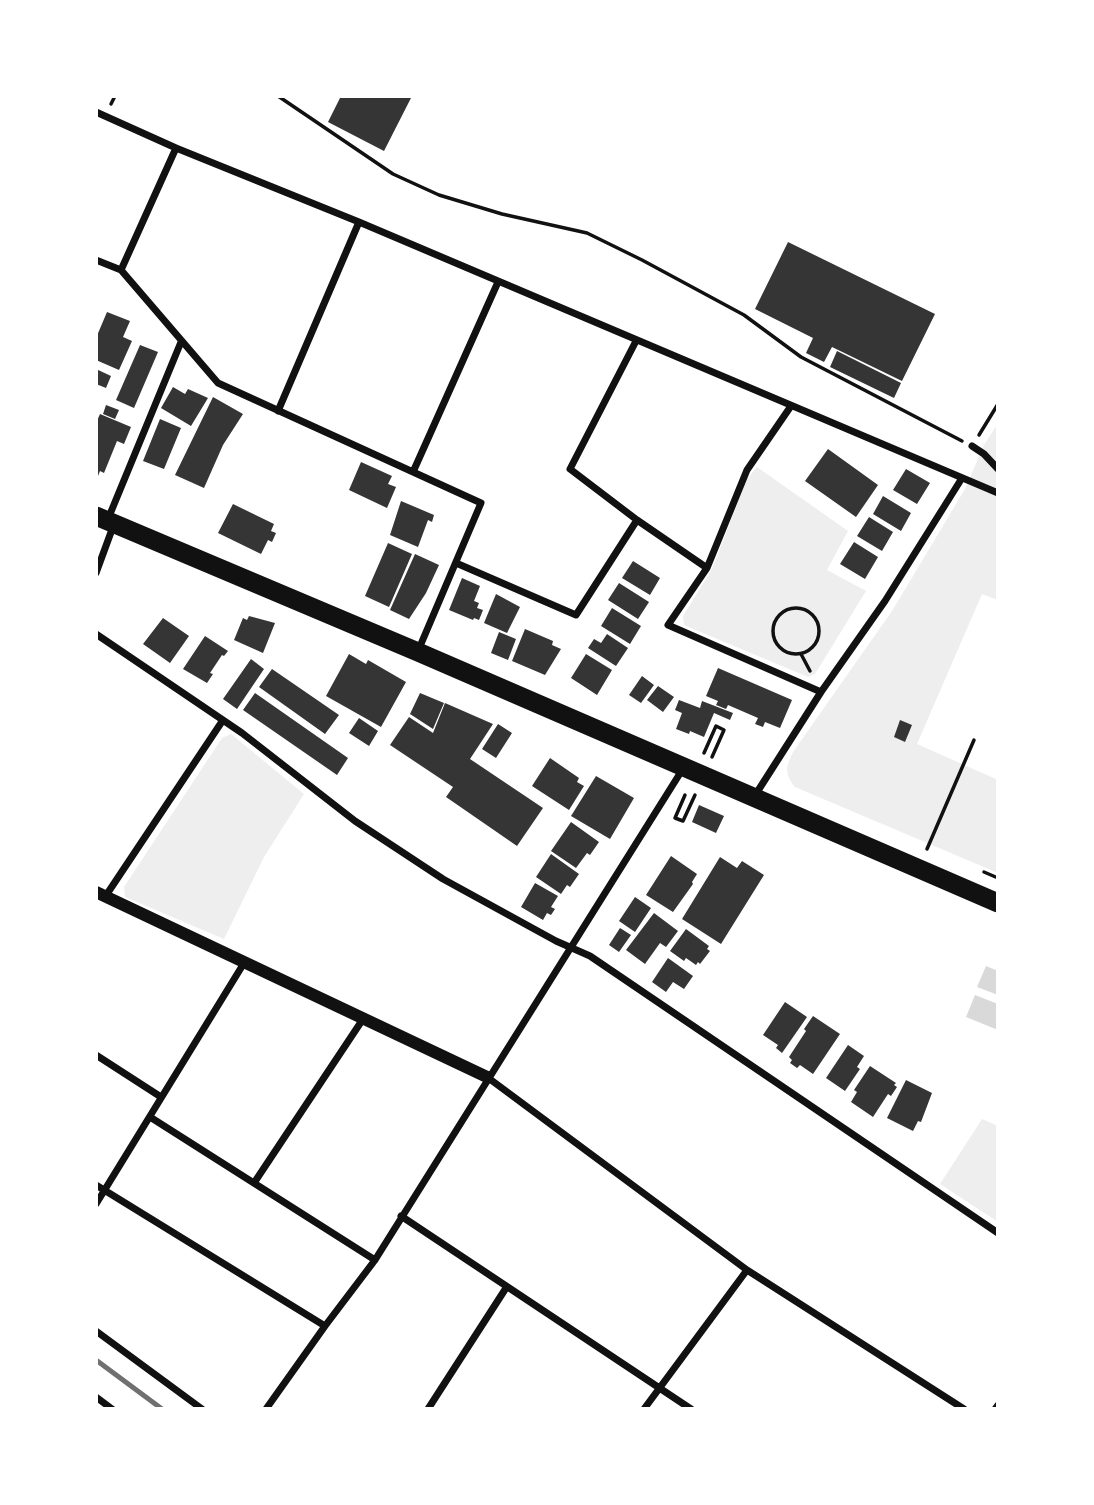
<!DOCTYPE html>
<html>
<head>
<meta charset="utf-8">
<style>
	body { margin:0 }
	#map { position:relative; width:1094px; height:1505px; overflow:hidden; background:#fff; font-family:"Titillium Web",sans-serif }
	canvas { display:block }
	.frame { position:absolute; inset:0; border:98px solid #fff; pointer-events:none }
</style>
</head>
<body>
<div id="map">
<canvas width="1094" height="1505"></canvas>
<div class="frame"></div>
</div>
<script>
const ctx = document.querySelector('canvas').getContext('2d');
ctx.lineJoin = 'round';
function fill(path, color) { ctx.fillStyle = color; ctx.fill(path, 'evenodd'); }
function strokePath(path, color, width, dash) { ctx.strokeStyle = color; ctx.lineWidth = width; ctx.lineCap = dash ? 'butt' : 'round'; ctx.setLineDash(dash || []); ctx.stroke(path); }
const green = new Path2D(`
	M 998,423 L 998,600 L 982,594 L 917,744 L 998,780 L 998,873 L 795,787 C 784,773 786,767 793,752 L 892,611 L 965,489 L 984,445 Z
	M 757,467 L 848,531 L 827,570 L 866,591 L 815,674 L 808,677 L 684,625 L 683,616 L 712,569 L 747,479 Z
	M 231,734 L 304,794 L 264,857 L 224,939 L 125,897 L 124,887 L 222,738 Z
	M 982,1119 L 998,1126 L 998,1222 L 940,1184 Z`);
const water = new Path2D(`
	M 986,966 L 998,971 L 998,995 L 977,987 Z
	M 975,995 L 998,1004 L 998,1030 L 966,1017 Z`);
const building = new Path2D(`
	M 341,96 L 412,96 L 384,151 L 328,122 Z
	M 788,242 L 935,314 L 902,381 L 832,347 L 824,362 L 806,353 L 813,338 L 755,309 Z
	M 107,312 L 130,321 L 123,337 L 132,341 L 119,370 L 96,360 L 96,338 Z
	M 140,345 L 158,352 L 134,408 L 116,400 Z
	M 837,351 L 901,383 L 894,398 L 830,367 Z
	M 96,369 L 111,376 L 106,388 L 96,384 Z
	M 173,387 L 185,394 L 188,389 L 208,398 L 191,426 L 161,408 Z
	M 213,397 L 243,414 L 223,445 L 204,488 L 175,475 Z
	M 106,405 L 119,410 L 115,419 L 103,414 Z
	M 100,414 L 131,427 L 124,444 L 117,441 L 104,473 L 100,471 L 96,481 L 96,423 Z
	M 160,419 L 181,428 L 164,469 L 143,461 Z
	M 828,449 L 878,485 L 856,517 L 805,481 Z
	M 361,462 L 392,476 L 388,484 L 396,487 L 387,508 L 349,490 Z
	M 906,469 L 930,483 L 917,504 L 893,490 Z
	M 883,496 L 911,513 L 901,531 L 873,514 Z
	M 401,501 L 434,515 L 432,522 L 428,520 L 418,547 L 390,535 Z
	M 233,504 L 274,524 L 271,531 L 276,533 L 272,542 L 268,540 L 261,554 L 218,533 Z
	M 869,517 L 893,532 L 882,551 L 857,536 Z
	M 854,542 L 878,557 L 865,579 L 840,564 Z
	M 388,543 L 412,554 L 389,607 L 365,596 Z
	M 415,554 L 439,565 L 426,593 L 409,619 L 390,610 Z
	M 633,561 L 660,578 L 650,595 L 622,578 Z
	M 462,578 L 480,586 L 474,601 L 479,603 L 477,608 L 483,610 L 479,620 L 474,618 L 473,620 L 449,610 Z
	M 619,583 L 649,602 L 638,619 L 608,600 Z
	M 496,594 L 520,607 L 507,633 L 484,623 Z
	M 612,608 L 641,626 L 630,644 L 601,626 Z
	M 249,616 L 275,623 L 263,653 L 234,640 L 243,618 L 247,620 Z
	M 163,618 L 189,636 L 170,663 L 143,644 Z
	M 525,629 L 553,641 L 552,645 L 561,649 L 545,675 L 512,661 Z
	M 499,632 L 516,639 L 508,660 L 491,653 Z
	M 607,634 L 628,648 L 616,666 L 588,648 L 594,639 L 601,643 Z
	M 205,636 L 228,651 L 224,656 L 222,655 L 210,673 L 213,674 L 207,683 L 183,669 Z
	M 349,654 L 366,664 L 368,660 L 406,682 L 381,727 L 326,696 Z
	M 586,654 L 612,670 L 597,695 L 571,678 Z
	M 251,659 L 264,669 L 237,709 L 223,699 Z
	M 718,668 L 792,700 L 780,728 L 765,722 L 763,727 L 755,724 L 758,718 L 728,705 L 726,709 L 716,705 L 718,701 L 706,696 Z
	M 272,669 L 339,715 L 325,734 L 259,687 Z
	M 642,676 L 654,685 L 641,703 L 629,695 Z
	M 658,686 L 674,697 L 663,712 L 647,700 Z
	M 255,693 L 348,758 L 337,775 L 243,710 Z
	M 420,693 L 444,703 L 433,729 L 410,714 Z
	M 679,700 L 700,708 L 702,701 L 733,713 L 730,720 L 714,713 L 704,737 L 690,731 L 689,734 L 676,729 L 682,713 L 675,710 Z
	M 445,703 L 493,724 L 470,759 L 543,808 L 517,846 L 446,797 L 453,787 L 390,745 L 409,717 L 433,733 Z
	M 359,718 L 378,731 L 369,746 L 349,733 Z
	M 900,720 L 912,725 L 905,742 L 894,737 Z
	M 498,724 L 512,733 L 496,758 L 482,749 Z
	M 550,758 L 579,778 L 577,782 L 584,786 L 569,810 L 532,786 Z
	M 596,776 L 634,798 L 610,839 L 571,816 Z
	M 699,805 L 724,816 L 716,833 L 692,822 Z
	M 571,822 L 599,842 L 590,855 L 587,853 L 576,868 L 551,851 Z
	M 551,854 L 579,874 L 570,887 L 567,885 L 561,894 L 536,877 Z
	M 671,856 L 697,874 L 692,882 L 693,884 L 673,912 L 646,895 Z
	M 720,857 L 737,868 L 742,861 L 764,875 L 721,944 L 682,919 Z
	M 535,883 L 558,896 L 551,907 L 555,909 L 551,915 L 547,913 L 543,920 L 521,907 Z
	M 635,897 L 651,908 L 635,932 L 619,921 Z
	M 654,913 L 678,931 L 666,947 L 660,943 L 645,964 L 626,950 Z
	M 620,928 L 631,935 L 619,952 L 609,945 Z
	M 686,929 L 709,946 L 707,949 L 710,951 L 700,964 L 698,962 L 696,965 L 686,958 L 684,961 L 670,951 Z
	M 668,958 L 693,976 L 684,989 L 673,982 L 666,992 L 652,982 Z
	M 785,1002 L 807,1017 L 782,1053 L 776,1048 L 778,1045 L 763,1035 Z
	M 813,1016 L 840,1034 L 813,1074 L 800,1065 L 797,1068 L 790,1063 L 792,1060 L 789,1057 L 806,1031 L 804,1029 Z
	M 848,1045 L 864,1056 L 857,1067 L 860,1069 L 845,1091 L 826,1078 Z
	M 870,1066 L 896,1083 L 894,1085 L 897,1087 L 891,1096 L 888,1094 L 873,1117 L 851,1102 L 857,1092 L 854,1090 Z
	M 906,1080 L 932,1093 L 921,1122 L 918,1121 L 913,1131 L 887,1118 Z`);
const path = new Path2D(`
	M 278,96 L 393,174 L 439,195 L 502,214 L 587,233 L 642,260 L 744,315 L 801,357 L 962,441
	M 111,104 L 115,96
	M 979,435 L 998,404
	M773 631a23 23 0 1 1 46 0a23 23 0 1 1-46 0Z
	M 801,654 L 810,671
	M 704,753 L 716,726 L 724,730 L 712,757
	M 685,795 L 675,818 L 683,821 L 695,795
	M 927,849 L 974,740
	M 984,872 L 998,878`);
const minor = new Path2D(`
	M 96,112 L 176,148 L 359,222 L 998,493
	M 96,260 L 121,270 L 218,383 L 481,503 L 418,651
	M 121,270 L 176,148
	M 636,341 L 570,469 L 637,520 L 707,568
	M 791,406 L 747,470 L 707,568 L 668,625 L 821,692
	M 278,411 L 359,222
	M 972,446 L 984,454 L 998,469
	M 413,472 L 498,282
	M 108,519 L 181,342
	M 456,563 L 576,615 L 637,520
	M 96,573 L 114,524
	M 96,634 L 242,733 L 355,821 L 443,879 L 556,941 L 590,956 L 998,1233
	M 754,797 L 821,692 L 885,601 L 962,478
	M 105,897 L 223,720
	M 96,1055 L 161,1097
	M 487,1077 L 747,1270 L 964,1409
	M 150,1117 L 375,1260
	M 254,1183 L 363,1019
	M 96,1185 L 325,1326
	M 96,1204 L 244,963
	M 401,1216 L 691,1409
	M 96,1331 L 202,1409
	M 96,1397 L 112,1409
	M 266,1409 L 325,1326 L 375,1260 L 684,767
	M 428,1409 L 506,1288
	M 644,1409 L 747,1270
	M 995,1409 L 998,1405`);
const tertiary = new Path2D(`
	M 96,892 L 487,1077`);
const trunk = new Path2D(`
	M 96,516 L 418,652 L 998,903`);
const rail = new Path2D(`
	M 96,1360 L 162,1409`);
fill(green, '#eee');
fill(water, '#d9d9d9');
fill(building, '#353535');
strokePath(path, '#111', 3.5);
strokePath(minor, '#111', 7);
strokePath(tertiary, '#111', 12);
strokePath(trunk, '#111', 19);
strokePath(rail, '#707070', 5);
</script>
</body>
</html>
